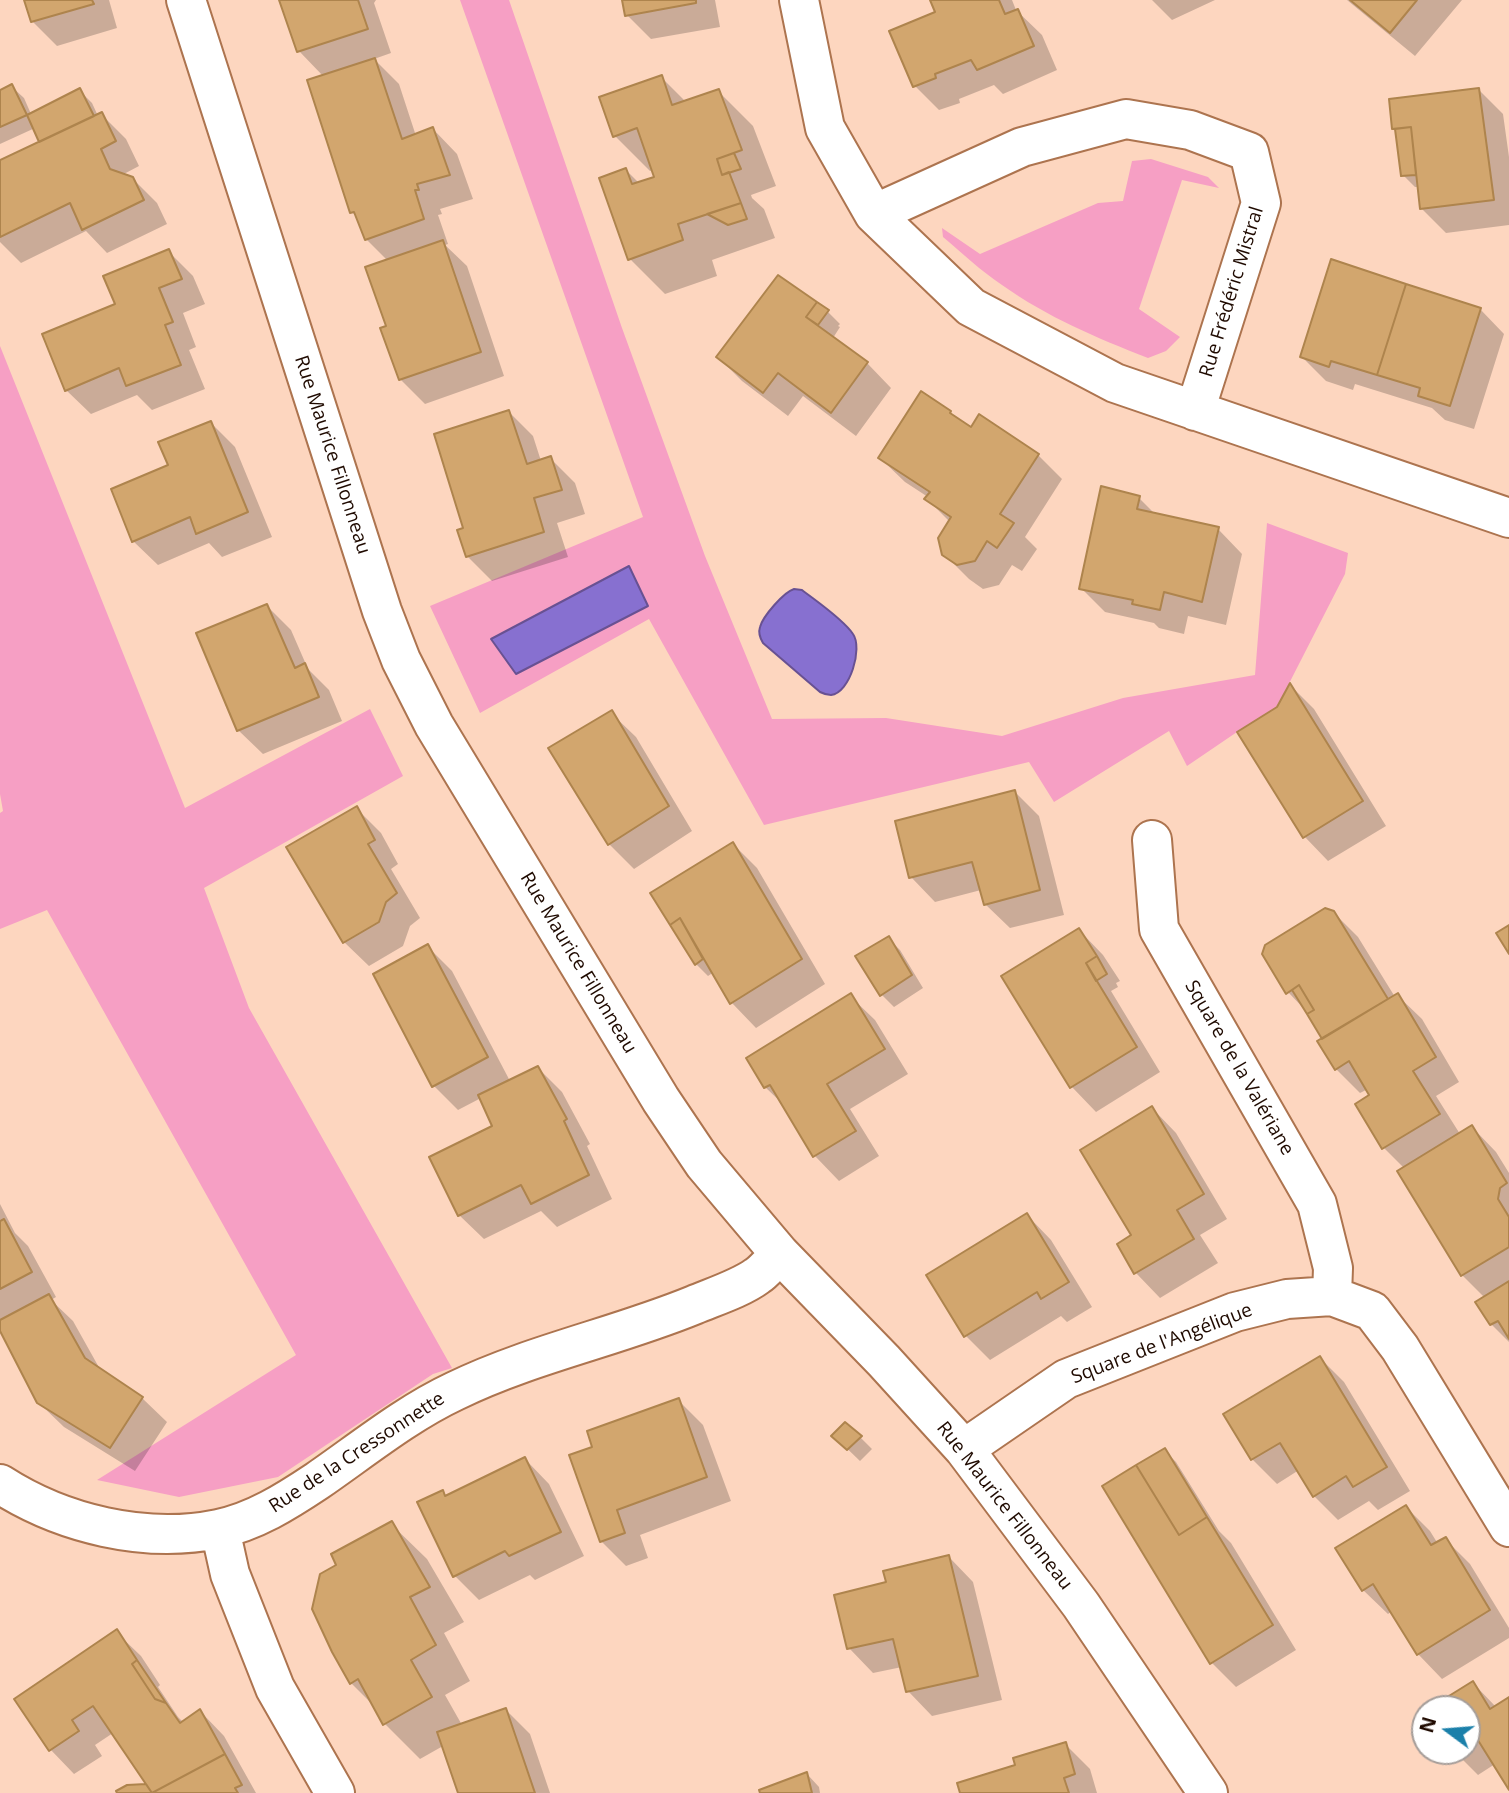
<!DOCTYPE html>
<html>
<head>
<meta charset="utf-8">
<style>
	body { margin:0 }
	#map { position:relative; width:1509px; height:1793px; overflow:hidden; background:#fdd6bf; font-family:"Open Sans",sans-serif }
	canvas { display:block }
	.north { position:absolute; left:1411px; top:1695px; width:70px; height:70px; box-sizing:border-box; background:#fff; border:2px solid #a59d99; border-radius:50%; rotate:286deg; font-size:19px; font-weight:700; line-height:28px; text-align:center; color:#1f0a00 }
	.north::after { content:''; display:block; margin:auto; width:24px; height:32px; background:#1b80aa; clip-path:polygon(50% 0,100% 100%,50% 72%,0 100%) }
</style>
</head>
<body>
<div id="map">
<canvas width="1509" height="1793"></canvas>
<div class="north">N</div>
</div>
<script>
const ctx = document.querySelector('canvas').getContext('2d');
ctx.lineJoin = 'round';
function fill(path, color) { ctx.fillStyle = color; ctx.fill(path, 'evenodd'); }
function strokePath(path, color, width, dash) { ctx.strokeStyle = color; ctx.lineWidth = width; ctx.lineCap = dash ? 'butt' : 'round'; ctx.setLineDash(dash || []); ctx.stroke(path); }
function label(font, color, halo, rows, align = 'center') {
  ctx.font = font + ' "Open Sans",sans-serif'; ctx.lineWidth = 5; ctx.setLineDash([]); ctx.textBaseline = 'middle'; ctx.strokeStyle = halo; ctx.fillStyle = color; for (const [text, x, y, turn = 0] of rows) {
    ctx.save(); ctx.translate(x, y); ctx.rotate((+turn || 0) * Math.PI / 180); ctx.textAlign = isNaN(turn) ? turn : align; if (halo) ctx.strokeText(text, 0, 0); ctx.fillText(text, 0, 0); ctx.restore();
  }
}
const green = new Path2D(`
	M 460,0 L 509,0 L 622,328 L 705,556 L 772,719 L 886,718 L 1002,736 L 1123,698 L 1255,675 L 1267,523 L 1348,553 L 1345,574 L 1277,707 L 1237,732 L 1187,766 L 1169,731 L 1054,802 L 1029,762 L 764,825 L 649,619 L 480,713 L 430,606 L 643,517 Z
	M 1151,159 L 1208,177 L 1219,188 L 1182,180 L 1139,309 L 1180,337 L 1166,351 L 1148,358 C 1097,338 1047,317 1002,285 C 981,271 962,253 943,237 L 942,228 L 980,254 L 1098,203 L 1123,201 L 1132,161 Z
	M 0,346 L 185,808 L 370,709 L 403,776 L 204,888 L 249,1008 L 452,1368 L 433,1374 L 278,1477 L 179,1497 L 97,1480 L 296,1355 L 47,910 L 0,929 L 0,813 L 3,811 L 0,794 Z`);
const water = new Path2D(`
	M 629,566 L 648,606 L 516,674 L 491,639 Z
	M 794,589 L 802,590 C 816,601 843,619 853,634 C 863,648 850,693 831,695 C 828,695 822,693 820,692 L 763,643 C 760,638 758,633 760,627 C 763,616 784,592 794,589 Z`);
const shadow = new Path2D(`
	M 26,0 L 109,0 L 117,28 L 57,46 L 32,21 Z
	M 283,0 L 376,0 L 374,3 L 391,53 L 374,59 L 399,84 L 416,136 L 433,129 L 457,154 L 473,199 L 440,209 L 442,214 L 438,215 L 448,244 L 445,245 L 467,266 L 504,376 L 425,404 L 400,379 L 388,326 L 388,261 L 366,239 L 359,219 L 352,212 L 324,77 L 299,51 Z
	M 624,0 L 715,0 L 720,27 L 651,39 L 627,15 Z
	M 932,0 L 1012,0 L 1016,10 L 1042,35 L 1057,70 L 1003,94 L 994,85 L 959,99 L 960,103 L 939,110 L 915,86 L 937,13 Z
	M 1152,0 L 1215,0 L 1172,20 Z
	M 1347,0 L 1462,0 L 1415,56 Z
	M 661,77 L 686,102 L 718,91 L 753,126 L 776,186 L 751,195 L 752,198 L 764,209 L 775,238 L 712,260 L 717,276 L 665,294 L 630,259 L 626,170 L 639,183 L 656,178 L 654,170 L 650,171 L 615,136 Z
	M 11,86 L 24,98 L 31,114 L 80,91 L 92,103 L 98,116 L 101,114 L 126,139 L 139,166 L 122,175 L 132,178 L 157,203 L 167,224 L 107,253 L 86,231 L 21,263 L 0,242 L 0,162 L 42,143 L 35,128 L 0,144 L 0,92 Z
	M 1479,90 L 1503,114 L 1509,157 L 1509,225 L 1446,233 L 1422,209 L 1419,187 L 1415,187 L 1403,175 L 1398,132 L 1394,128 Z
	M 168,251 L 193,276 L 205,304 L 183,313 L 196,347 L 189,350 L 205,389 L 152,410 L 137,395 L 91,414 L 66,390 L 117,305 Z
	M 779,278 L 828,312 L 840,324 L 838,326 L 840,327 L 833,338 L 867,363 L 891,388 L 856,436 L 803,396 L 788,416 L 742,381 L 718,357 Z
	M 1480,309 L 1504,334 L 1474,429 L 1445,420 L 1432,408 L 1355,384 L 1353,390 L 1326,381 L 1302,357 Z
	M 509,412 L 533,436 L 541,461 L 550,458 L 575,483 L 585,514 L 557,523 L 568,557 L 492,581 L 468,557 L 460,531 L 465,529 Z
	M 950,412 L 960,422 L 972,429 L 1038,455 L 1062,479 L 1025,537 L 1037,549 L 1022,571 L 1012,565 L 999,585 L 983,589 L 969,579 L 944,554 L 950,522 L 927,499 L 928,497 L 905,482 L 880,458 Z
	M 211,423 L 235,447 L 272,537 L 222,557 L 209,543 L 158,565 L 133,541 L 170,466 Z
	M 1139,498 L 1156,515 L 1218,529 L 1242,554 L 1226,625 L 1188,616 L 1184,634 L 1159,628 L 1154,623 L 1105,612 L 1081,588 Z
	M 267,606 L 291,630 L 308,669 L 329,690 L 342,721 L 263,754 L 238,730 Z
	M 1291,686 L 1314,709 L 1386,826 L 1328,861 L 1304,836 L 1279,708 Z
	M 611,713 L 636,737 L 692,831 L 634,869 L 609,844 L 550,749 Z
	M 1015,792 L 1039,816 L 1064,915 L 1010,928 L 985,904 L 981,890 L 935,902 L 911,877 Z
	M 356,808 L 381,833 L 398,864 L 391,869 L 420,918 L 410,926 L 403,946 L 369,966 L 344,942 Z
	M 733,844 L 757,868 L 825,984 L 756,1028 L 732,1003 L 714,972 L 708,976 L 696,964 L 672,924 Z
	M 1333,912 L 1358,937 L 1395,997 L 1397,995 L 1422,1019 L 1459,1082 L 1436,1096 L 1460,1134 L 1472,1127 L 1496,1152 L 1509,1173 L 1509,1342 L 1491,1324 L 1485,1298 L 1462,1275 L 1404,1168 L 1384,1148 L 1372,1096 L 1368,1089 L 1360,1093 L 1336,1069 L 1324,1039 L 1308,1013 L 1288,992 Z
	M 1079,930 L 1103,955 L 1120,981 L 1116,983 L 1118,987 L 1111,991 L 1160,1072 L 1096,1112 L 1072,1087 L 1004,976 Z
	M 888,938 L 900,950 L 923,988 L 894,1007 L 882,995 Z
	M 428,947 L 452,971 L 510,1081 L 538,1068 L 562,1092 L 590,1144 L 587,1146 L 612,1199 L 557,1227 L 541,1211 L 484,1239 L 459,1215 L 495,1127 L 481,1098 L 458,1110 L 434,1086 Z
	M 850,996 L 875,1020 L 908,1074 L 850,1109 L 879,1156 L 839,1181 L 815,1156 L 785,1106 L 765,1087 Z
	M 1152,1108 L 1176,1133 L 1227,1219 L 1200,1235 L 1218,1263 L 1160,1298 L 1136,1273 L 1119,1244 L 1133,1236 Z
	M 0,1204 L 15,1233 L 28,1246 L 56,1297 L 51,1300 L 73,1321 L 101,1371 L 142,1398 L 167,1422 L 135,1471 L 64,1427 L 38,1402 L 0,1328 Z
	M 1027,1215 L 1051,1240 L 1092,1307 L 1067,1322 L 1061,1316 L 990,1360 L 966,1336 Z
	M 1320,1358 L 1344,1382 L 1410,1491 L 1378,1510 L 1369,1501 L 1338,1520 L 1314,1496 L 1299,1470 L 1277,1484 L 1252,1459 L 1226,1415 Z
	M 678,1400 L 703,1425 L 731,1501 L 640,1535 L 648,1558 L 626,1566 L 601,1541 L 594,1448 Z
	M 834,1436 L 860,1437 L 872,1449 L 860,1461 Z
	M 1164,1450 L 1176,1462 L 1219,1531 L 1231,1543 L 1296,1650 L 1236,1687 L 1212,1663 Z
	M 525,1459 L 549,1484 L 584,1556 L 535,1580 L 530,1575 L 479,1600 L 454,1575 L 442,1493 L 447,1497 Z
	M 1406,1507 L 1430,1531 L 1438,1544 L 1445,1539 L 1470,1564 L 1509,1628 L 1509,1638 L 1442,1679 L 1418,1654 L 1392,1611 L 1388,1614 L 1363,1590 Z
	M 391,1524 L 427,1559 L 464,1622 L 444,1633 L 470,1681 L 445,1695 L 462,1725 L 506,1710 L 530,1734 L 550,1793 L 460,1793 L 443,1746 L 420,1759 L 385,1724 L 376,1708 L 351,1683 L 333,1651 L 339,1566 Z
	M 949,1557 L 973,1582 L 1002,1700 L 932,1716 L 908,1691 L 902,1667 L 873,1673 L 849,1648 L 888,1583 Z
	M 116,1632 L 141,1656 L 160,1685 L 158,1687 L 178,1717 L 184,1723 L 200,1711 L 224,1736 L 256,1793 L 119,1793 L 149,1786 L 113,1733 L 95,1745 L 102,1756 L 74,1774 L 50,1749 Z
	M 1473,1683 L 1496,1707 L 1509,1699 L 1509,1787 L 1495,1764 L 1478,1775 L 1454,1751 L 1467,1751 L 1467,1709 L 1431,1709 Z
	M 1065,1744 L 1090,1769 L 1097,1793 L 962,1793 Z
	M 807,1774 L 819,1787 L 820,1793 L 762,1793 Z`);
const building = new Path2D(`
	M 24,0 L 92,0 L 94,4 L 31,22 Z
	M 279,0 L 358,0 L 368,29 L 297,52 Z
	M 622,0 L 696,0 L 696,3 L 625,16 Z
	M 930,0 L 999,0 L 1005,14 L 1018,9 L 1034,46 L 977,70 L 971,60 L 935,74 L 936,78 L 913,87 L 889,31 L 935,12 Z
	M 1350,0 L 1417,0 L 1390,33 Z
	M 375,58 L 402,139 L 433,127 L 450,175 L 417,184 L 419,190 L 415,190 L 424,219 L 365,240 L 354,212 L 350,213 L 307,80 Z
	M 662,75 L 672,105 L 719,89 L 742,150 L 717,159 L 722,175 L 729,172 L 741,203 L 678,224 L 683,240 L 628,260 L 599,178 L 626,168 L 632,184 L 654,177 L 637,128 L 613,137 L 599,97 Z
	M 12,84 L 27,115 L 0,127 L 0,90 Z
	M 80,88 L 94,116 L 39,142 L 27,115 Z
	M 1479,88 L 1494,200 L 1420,209 L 1411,127 L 1392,129 L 1389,99 Z
	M 102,112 L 116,141 L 101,149 L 110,169 L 133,177 L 144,200 L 82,230 L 70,203 L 0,237 L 0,160 Z
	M 1411,127 L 1416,175 L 1401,176 L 1395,129 Z
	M 734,153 L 741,169 L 722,175 L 717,159 Z
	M 741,203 L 747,219 L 728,225 L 707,214 Z
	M 443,240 L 481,352 L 399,380 L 380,328 L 386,326 L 365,267 Z
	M 169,249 L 182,279 L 159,288 L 173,322 L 165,325 L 181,365 L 126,386 L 119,368 L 65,391 L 42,334 L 115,304 L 103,276 Z
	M 1331,259 L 1406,284 L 1377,375 L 1331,361 L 1329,367 L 1300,357 Z
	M 778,275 L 817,302 L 806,317 L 868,362 L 831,413 L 778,373 L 763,393 L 716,357 Z
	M 1406,284 L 1481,308 L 1450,406 L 1418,396 L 1420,388 L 1377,375 Z
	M 817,302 L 829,310 L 818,325 L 806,317 Z
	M 921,391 L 951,411 L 950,413 L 971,427 L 979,414 L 1039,454 L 1000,514 L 1014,523 L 997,548 L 987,541 L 975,561 L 957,565 L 942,555 L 938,538 L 951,517 L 924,499 L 930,492 L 878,458 Z
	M 509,410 L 527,464 L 551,456 L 562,490 L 534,498 L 544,532 L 466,557 L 457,530 L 463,528 L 434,434 Z
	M 211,421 L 248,512 L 196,534 L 190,517 L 132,542 L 111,489 L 168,465 L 158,442 Z
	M 1101,486 L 1140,496 L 1137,509 L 1219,527 L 1202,602 L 1164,592 L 1160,610 L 1132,604 L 1133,600 L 1079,589 Z
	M 267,604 L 295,668 L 305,663 L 319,697 L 237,731 L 196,633 Z
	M 1290,683 L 1363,801 L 1303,838 L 1237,732 L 1277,707 Z
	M 612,710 L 669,806 L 608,845 L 548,748 Z
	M 1015,790 L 1040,890 L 984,905 L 972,862 L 909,878 L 895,821 Z
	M 357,806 L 375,840 L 368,844 L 397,893 L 386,902 L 379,922 L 343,943 L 286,847 Z
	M 733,842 L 802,959 L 730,1004 L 680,918 L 670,925 L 650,893 Z
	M 1325,908 L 1334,911 L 1388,999 L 1322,1039 L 1307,1014 L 1314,1010 L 1299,985 L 1286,994 L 1262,954 L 1265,945 Z
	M 680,918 L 703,959 L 695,965 L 670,925 Z
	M 1509,925 L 1509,954 L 1496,933 Z
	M 1079,928 L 1097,956 L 1086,963 L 1137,1047 L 1070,1088 L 1001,976 Z
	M 889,936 L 912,975 L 880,996 L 855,956 Z
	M 428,944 L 488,1057 L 432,1087 L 373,974 Z
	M 1097,956 L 1107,974 L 1096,981 L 1086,963 Z
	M 1299,985 L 1314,1010 L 1307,1014 L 1292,990 Z
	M 851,993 L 885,1049 L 827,1084 L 856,1131 L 813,1157 L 770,1085 L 764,1088 L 746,1058 Z
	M 1398,993 L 1436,1057 L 1413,1071 L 1440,1114 L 1382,1149 L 1355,1104 L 1369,1095 L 1349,1061 L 1335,1070 L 1317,1041 Z
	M 538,1066 L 567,1119 L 564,1121 L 589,1175 L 531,1204 L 521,1185 L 458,1216 L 429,1157 L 492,1126 L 478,1095 Z
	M 1152,1106 L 1204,1194 L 1177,1210 L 1194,1239 L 1134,1274 L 1117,1244 L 1131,1235 L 1080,1150 Z
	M 1472,1125 L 1507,1183 L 1500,1188 L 1498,1199 L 1509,1217 L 1509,1247 L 1461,1276 L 1397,1171 Z
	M 1027,1213 L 1069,1282 L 1041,1299 L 1037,1292 L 964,1337 L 926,1275 Z
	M 4,1219 L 32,1272 L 0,1289 L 0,1221 Z
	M 1509,1281 L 1509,1339 L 1498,1321 L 1490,1325 L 1475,1302 Z
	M 49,1294 L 85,1358 L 143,1397 L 110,1448 L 37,1403 L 0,1331 L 0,1320 Z
	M 1320,1356 L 1387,1467 L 1353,1487 L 1346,1476 L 1313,1497 L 1280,1443 L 1251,1460 L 1223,1414 Z
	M 679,1398 L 707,1477 L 617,1510 L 625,1533 L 600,1542 L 569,1455 L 592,1447 L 587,1431 Z
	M 845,1422 L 862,1436 L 847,1450 L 831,1436 Z
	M 1165,1448 L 1207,1517 L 1179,1535 L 1136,1465 Z
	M 525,1457 L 561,1532 L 509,1556 L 505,1551 L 453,1577 L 417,1502 L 443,1490 L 445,1496 Z
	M 1136,1465 L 1179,1535 L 1207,1517 L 1273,1625 L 1210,1664 L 1102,1486 Z
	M 1406,1505 L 1431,1545 L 1446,1537 L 1490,1610 L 1417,1655 L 1373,1584 L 1362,1591 L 1335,1548 Z
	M 392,1521 L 430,1587 L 410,1597 L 436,1645 L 411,1660 L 432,1697 L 383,1725 L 358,1679 L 350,1684 L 332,1652 L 312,1609 L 320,1574 L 336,1565 L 331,1554 Z
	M 949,1555 L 978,1676 L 906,1692 L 893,1639 L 847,1649 L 834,1595 L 886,1582 L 883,1571 Z
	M 117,1629 L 137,1660 L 132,1664 L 155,1699 L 166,1703 L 180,1723 L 200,1709 L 225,1754 L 152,1793 L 93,1706 L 72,1720 L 79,1731 L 49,1751 L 14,1699 Z
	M 137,1660 L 166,1703 L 155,1699 L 132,1664 Z
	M 1473,1681 L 1490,1709 L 1509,1697 L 1509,1790 L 1476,1737 L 1467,1743 L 1467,1709 L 1428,1709 Z
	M 506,1708 L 535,1793 L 458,1793 L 437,1732 Z
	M 1066,1742 L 1075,1774 L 1064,1778 L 1069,1793 L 960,1793 L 957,1783 L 1015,1765 L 1013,1758 Z
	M 225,1754 L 242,1785 L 235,1788 L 238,1793 L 152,1793 Z
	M 807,1772 L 812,1793 L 760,1793 L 759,1790 Z
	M 146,1784 L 152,1793 L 117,1793 L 116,1791 L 127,1785 Z`);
const minor = new Path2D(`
	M 186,0 L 382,611 L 401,660 L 434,725 L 661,1100 L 704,1164 L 780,1254 L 884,1361 L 964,1449 L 1081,1605 L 1208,1793
	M 799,0 L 825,128 L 874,214 L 971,307 L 1115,383 L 1509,518
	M 874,214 L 1022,147 L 1126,119 L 1190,130 L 1249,152 L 1261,203 L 1195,411
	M 1152,840 L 1159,929 L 1317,1204 L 1333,1268 L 1332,1296
	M 964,1449 L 1066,1379 L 1235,1312 L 1287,1299 L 1332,1296 L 1372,1311 L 1400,1348 L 1509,1527
	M 0,1484 C 62,1524 145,1544 218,1529 C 254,1522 287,1501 317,1481 C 362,1450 406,1414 455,1391 C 531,1354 616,1337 694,1305 C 713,1297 741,1288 757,1276 C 765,1271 772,1261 780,1254
	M 220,1529 L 230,1574 L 275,1688 L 335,1793`);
const streetNames = [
	["Rue Frédéric Mistral",1232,292,-73],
	["Rue Maurice Fillonneau",332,455,72],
	["Rue Maurice Fillonneau",578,963,59],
	["Square de la Valériane",1239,1068,60],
	["Square de l'Angélique",1162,1344,-21],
	["Rue de la Cressonnette",357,1453,-33],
	["Rue Maurice Fillonneau",1004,1506,52]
];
fill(green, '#f69fc4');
fill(water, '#8770d0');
strokePath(water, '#685192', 2);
fill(shadow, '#0003');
fill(building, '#d2a66e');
strokePath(building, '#ae844d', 2);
strokePath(minor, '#ad744f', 42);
strokePath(minor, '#fff', 38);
label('19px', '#1f0a00', '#fff', streetNames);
</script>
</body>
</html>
